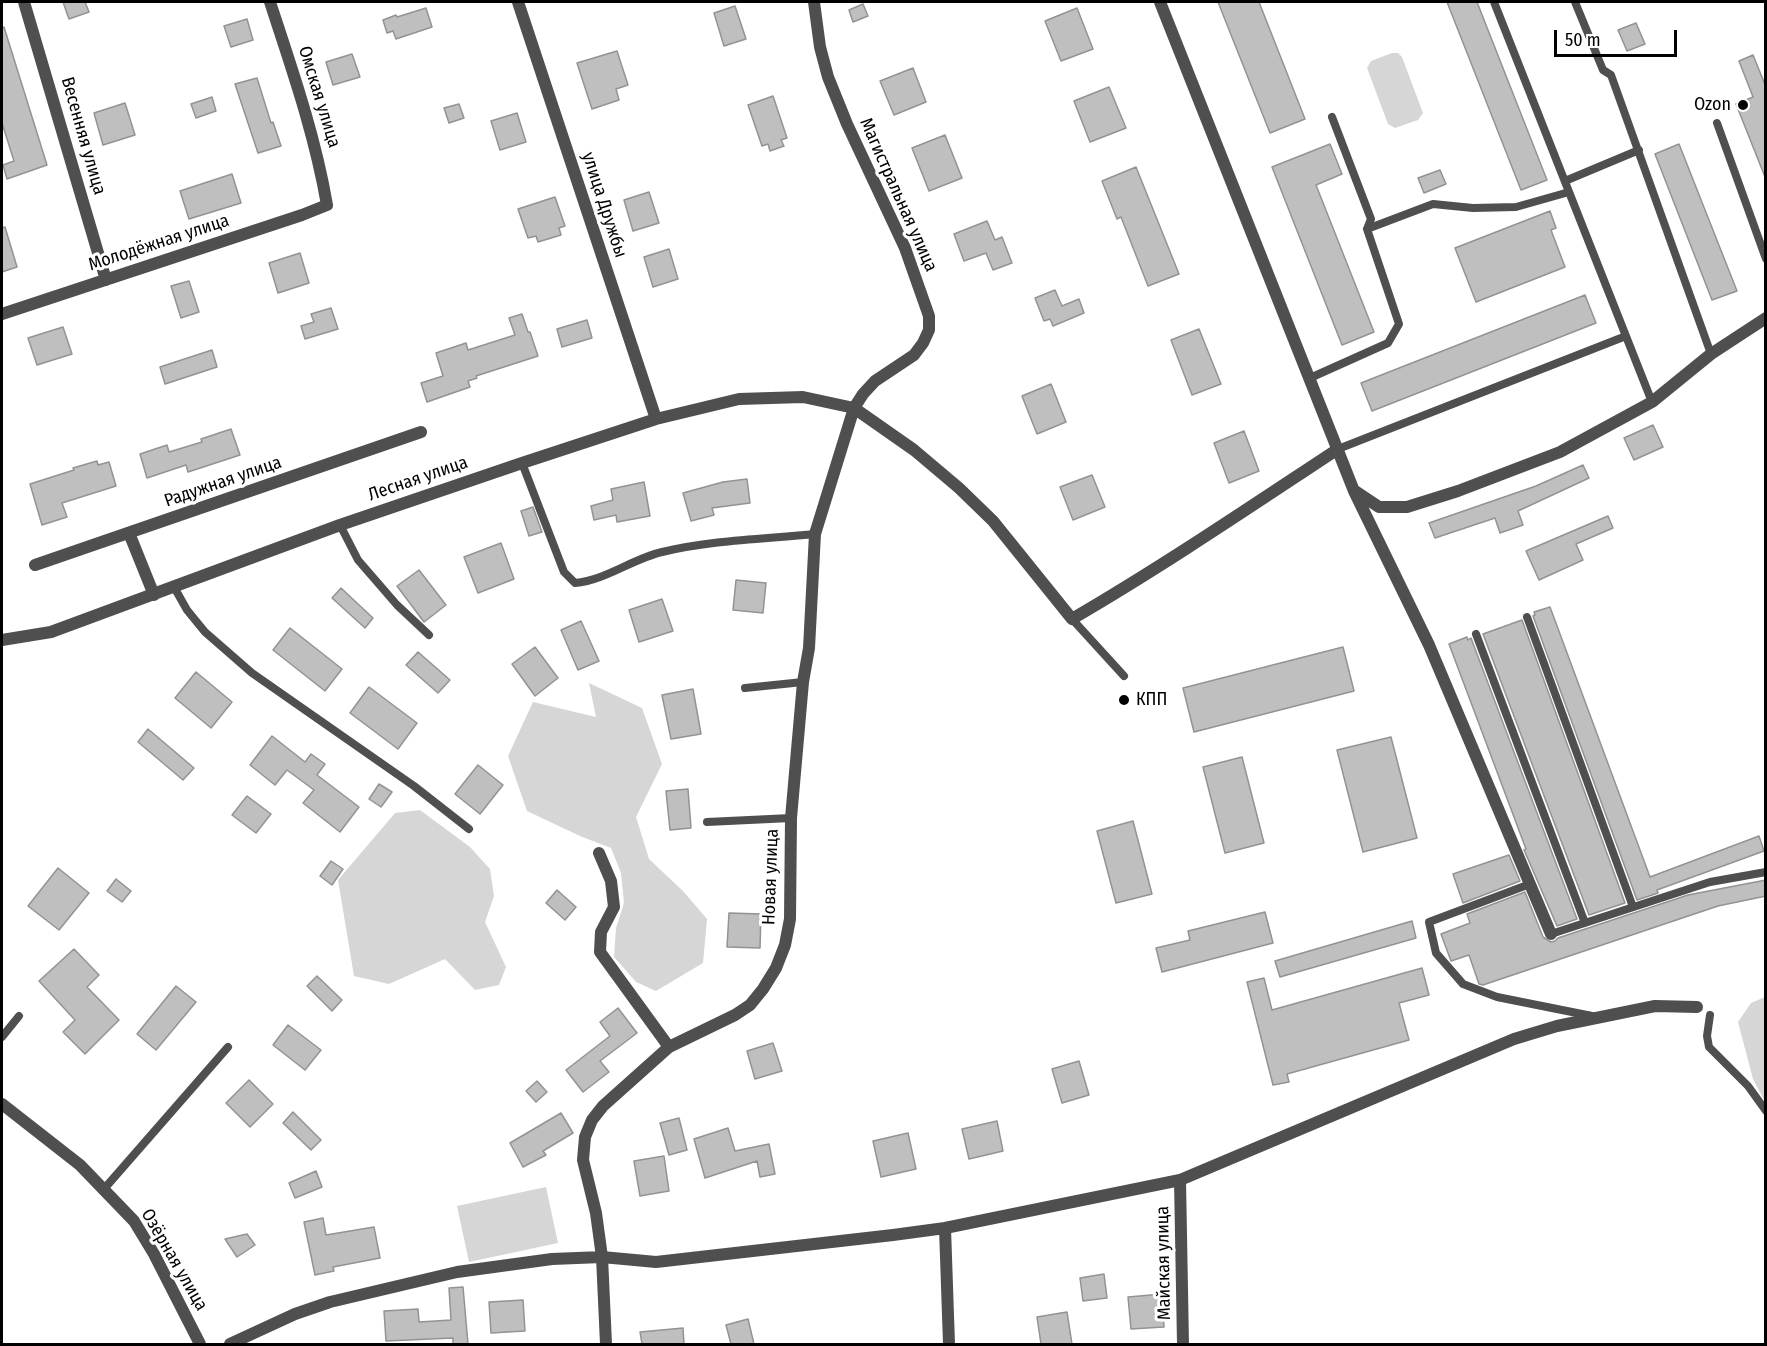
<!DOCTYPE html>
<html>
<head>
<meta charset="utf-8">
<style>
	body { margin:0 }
	#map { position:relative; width:1767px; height:1346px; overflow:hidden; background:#fff; font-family:"Fira Sans Condensed",sans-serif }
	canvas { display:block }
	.frame { position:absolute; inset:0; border:3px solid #000; pointer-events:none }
	.scale { position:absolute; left:1554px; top:30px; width:123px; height:27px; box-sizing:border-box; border:3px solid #000; border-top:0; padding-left:8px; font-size:18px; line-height:21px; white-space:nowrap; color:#000; -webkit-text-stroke:4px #fff; paint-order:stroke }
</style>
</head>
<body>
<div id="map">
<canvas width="1767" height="1346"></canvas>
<div class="frame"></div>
<div class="scale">50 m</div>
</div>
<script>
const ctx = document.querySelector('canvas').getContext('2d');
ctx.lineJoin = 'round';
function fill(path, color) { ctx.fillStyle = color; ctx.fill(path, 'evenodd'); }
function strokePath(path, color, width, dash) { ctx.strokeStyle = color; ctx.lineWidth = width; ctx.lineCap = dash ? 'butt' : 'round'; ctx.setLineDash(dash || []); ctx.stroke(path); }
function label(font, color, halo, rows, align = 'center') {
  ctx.font = font + ' "Fira Sans Condensed",sans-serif'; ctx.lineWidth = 6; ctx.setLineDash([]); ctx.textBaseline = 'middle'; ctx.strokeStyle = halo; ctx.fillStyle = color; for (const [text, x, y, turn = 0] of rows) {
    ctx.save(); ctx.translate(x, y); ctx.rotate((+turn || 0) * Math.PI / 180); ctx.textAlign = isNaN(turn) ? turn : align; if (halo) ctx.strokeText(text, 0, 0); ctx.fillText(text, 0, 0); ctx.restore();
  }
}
const green = new Path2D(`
	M 1392,53 L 1398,53 L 1402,57 L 1423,113 L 1418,120 L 1395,128 L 1388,124 L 1367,68 L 1371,61 Z
	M 589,683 L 642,708 L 662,764 L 636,817 L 649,859 L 683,891 L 707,919 L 703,963 L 656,991 L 636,982 L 614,957 L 616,928 L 624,903 L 621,873 L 611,848 L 580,836 L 527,811 L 508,756 L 533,702 L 596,717 Z
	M 420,810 L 470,847 L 490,869 L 494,896 L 485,922 L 506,967 L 499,985 L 475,990 L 445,959 L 389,984 L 354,976 L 338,880 L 395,813 Z
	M 1765,997 L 1765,1102 L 1753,1079 L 1738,1022 L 1751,1003 Z
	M 546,1187 L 558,1243 L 469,1262 L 457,1206 Z`);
const building = new Path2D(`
	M 63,2 L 85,2 L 89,12 L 69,19 Z
	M 1218,2 L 1259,2 L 1305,119 L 1270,133 Z
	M 1447,2 L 1477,2 L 1547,180 L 1521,190 Z
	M 863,4 L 868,16 L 853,22 L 849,10 Z
	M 735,6 L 746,39 L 724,46 L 714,13 Z
	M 426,8 L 432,27 L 396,39 L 393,31 L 387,33 L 383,20 L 396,15 L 397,17 Z
	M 1077,8 L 1093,49 L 1061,61 L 1045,21 Z
	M 247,19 L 253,40 L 231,47 L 224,26 Z
	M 1636,23 L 1645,44 L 1627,51 L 1618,30 Z
	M 4,27 L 47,165 L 7,179 L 3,165 L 14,161 L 2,123 L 2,28 Z
	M 617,51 L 628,85 L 616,89 L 619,100 L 592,109 L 577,63 Z
	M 352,54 L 360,77 L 333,85 L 326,62 Z
	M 1753,55 L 1766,87 L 1765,177 L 1736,104 L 1753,97 L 1739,61 Z
	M 913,68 L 926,102 L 894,115 L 880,81 Z
	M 257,78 L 271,123 L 273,122 L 281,146 L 258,153 L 235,84 Z
	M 1109,87 L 1126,128 L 1090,142 L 1074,101 Z
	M 773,96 L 787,138 L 781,140 L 784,146 L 770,151 L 768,144 L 762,146 L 748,105 Z
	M 212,97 L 216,111 L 196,118 L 191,104 Z
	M 125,103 L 135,135 L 103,145 L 94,113 Z
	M 459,104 L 464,118 L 449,123 L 444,108 Z
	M 517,113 L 526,142 L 500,150 L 491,121 Z
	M 945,135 L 962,178 L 929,191 L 912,148 Z
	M 1330,144 L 1342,174 L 1316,185 L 1374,332 L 1342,345 L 1272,167 Z
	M 1679,144 L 1737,291 L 1712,300 L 1655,154 Z
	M 1136,167 L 1179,274 L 1148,286 L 1121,217 L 1117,219 L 1102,181 Z
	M 1440,170 L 1446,184 L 1424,193 L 1418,178 Z
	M 232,174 L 241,203 L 189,219 L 180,191 Z
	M 649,192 L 659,223 L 633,231 L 624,200 Z
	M 555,197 L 565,226 L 559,228 L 561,235 L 538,242 L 536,236 L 528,238 L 518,209 Z
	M 1550,211 L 1556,228 L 1551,230 L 1565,267 L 1476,302 L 1455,248 Z
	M 987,221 L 995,240 L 1002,237 L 1012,263 L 993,270 L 986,253 L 964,261 L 954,234 Z
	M 5,227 L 17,267 L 2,272 L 2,228 Z
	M 669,249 L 678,279 L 653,287 L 644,257 Z
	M 300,253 L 309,283 L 278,293 L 269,263 Z
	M 189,281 L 199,312 L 181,318 L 171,286 Z
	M 1055,290 L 1062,306 L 1079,299 L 1084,313 L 1053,326 L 1050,319 L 1044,321 L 1035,298 Z
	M 1585,295 L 1596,323 L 1372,411 L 1361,383 Z
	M 331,308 L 338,329 L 305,339 L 301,326 L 314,322 L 311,314 Z
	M 522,314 L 528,332 L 530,332 L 538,356 L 476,376 L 477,378 L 468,381 L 470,387 L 427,402 L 421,383 L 443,376 L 436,353 L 466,343 L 468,350 L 515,335 L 509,318 Z
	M 587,320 L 592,338 L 562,347 L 557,329 Z
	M 63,327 L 72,354 L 37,365 L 28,338 Z
	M 1199,329 L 1221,384 L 1192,395 L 1171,340 Z
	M 212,350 L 217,367 L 165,384 L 160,367 Z
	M 1051,384 L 1066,422 L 1037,434 L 1022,396 Z
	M 1653,425 L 1663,447 L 1634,460 L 1624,438 Z
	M 231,429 L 240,455 L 188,472 L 186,465 L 147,478 L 140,454 L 167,445 L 169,452 L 202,442 L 201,439 Z
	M 1244,431 L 1259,471 L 1229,483 L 1214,443 Z
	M 97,461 L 98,465 L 109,462 L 116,486 L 62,503 L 67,517 L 42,525 L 30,484 L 74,470 L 73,468 Z
	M 1583,465 L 1589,478 L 1518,511 L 1523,525 L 1500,533 L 1495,518 L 1435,538 L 1429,523 L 1536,486 Z
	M 1092,475 L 1105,507 L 1073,520 L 1060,487 Z
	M 747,479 L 750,503 L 712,508 L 714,515 L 691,521 L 683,493 L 723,482 Z
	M 644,482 L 650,516 L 617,522 L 616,515 L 594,520 L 591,506 L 613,500 L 611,489 Z
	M 533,507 L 542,532 L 529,536 L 521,511 Z
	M 1608,516 L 1613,528 L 1576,544 L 1583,560 L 1539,580 L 1526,551 Z
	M 501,543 L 514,579 L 478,593 L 464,557 Z
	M 419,570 L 446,605 L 424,622 L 397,586 Z
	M 736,580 L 766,583 L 763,613 L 733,610 Z
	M 341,588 L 373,618 L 365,628 L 332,598 Z
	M 662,599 L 673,631 L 639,642 L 629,610 Z
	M 1550,607 L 1650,877 L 1759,836 L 1764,851 L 1657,890 L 1658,893 L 1637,900 L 1533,616 L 1535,615 L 1534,612 Z
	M 1522,620 L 1625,903 L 1589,915 L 1483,634 Z
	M 581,621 L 599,661 L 578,670 L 561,630 Z
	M 290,628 L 342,669 L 325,691 L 273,650 Z
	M 1467,637 L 1468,640 L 1471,638 L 1577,919 L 1557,926 L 1524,850 L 1526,849 L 1449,644 Z
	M 535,647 L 558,678 L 535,696 L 512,664 Z
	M 1343,647 L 1354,691 L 1194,732 L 1183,688 Z
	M 418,652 L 450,680 L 438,693 L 406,665 Z
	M 196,672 L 232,702 L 211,728 L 175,698 Z
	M 369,687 L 417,723 L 398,749 L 350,713 Z
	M 693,689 L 701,734 L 671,739 L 662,695 Z
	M 148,729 L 194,768 L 183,780 L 138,742 Z
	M 272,736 L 305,762 L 311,754 L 325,764 L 317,775 L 359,807 L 340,832 L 303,803 L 314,790 L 287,770 L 275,785 L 250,765 Z
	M 1391,737 L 1417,838 L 1363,852 L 1337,750 Z
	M 1242,757 L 1264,843 L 1225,853 L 1203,767 Z
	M 478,765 L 503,785 L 480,814 L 455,794 Z
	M 379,784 L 392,792 L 381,807 L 369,799 Z
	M 688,789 L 691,828 L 670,830 L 666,791 Z
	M 247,796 L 271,814 L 256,833 L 232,815 Z
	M 1133,821 L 1152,894 L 1116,903 L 1097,831 Z
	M 1509,855 L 1520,881 L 1463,903 L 1453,874 Z
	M 331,861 L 343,869 L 332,885 L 320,876 Z
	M 58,868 L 89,893 L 59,930 L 28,906 Z
	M 116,879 L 131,891 L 122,902 L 107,891 Z
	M 1766,880 L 1766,896 L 1718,906 L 1483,985 L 1479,984 L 1469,955 L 1451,961 L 1441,934 L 1470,923 L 1467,914 L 1525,892 L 1543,937 L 1551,942 L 1555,941 L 1558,938 L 1688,895 Z
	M 557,890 L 576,907 L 565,920 L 546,903 Z
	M 1265,912 L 1273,943 L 1162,972 L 1156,948 L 1190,940 L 1188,931 Z
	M 729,913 L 761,914 L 760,948 L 727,947 Z
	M 1412,921 L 1416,938 L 1280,977 L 1275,961 Z
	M 74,949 L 99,975 L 87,987 L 119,1020 L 85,1054 L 63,1032 L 75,1020 L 39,981 Z
	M 1422,968 L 1429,995 L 1399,1003 L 1409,1040 L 1287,1074 L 1289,1082 L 1273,1085 L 1247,982 L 1264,978 L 1272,1010 Z
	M 317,976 L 342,1000 L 332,1011 L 307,986 Z
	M 176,986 L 196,1002 L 156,1050 L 137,1034 Z
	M 618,1008 L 637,1033 L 600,1061 L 609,1072 L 583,1092 L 566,1070 L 610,1036 L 600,1022 Z
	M 288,1025 L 321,1050 L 305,1070 L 273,1045 Z
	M 773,1043 L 782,1071 L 755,1079 L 747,1051 Z
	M 1079,1061 L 1089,1095 L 1062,1103 L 1052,1069 Z
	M 249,1080 L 273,1104 L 250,1127 L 226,1103 Z
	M 537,1081 L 547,1092 L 536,1102 L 526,1091 Z
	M 293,1112 L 321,1140 L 311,1150 L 283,1123 Z
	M 561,1113 L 573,1133 L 543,1151 L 546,1155 L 523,1167 L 510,1143 Z
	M 679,1118 L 687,1150 L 669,1155 L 660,1123 Z
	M 997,1121 L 1003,1151 L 969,1159 L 962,1129 Z
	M 728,1128 L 735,1151 L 769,1144 L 775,1174 L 760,1177 L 757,1161 L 705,1178 L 694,1139 Z
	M 908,1133 L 916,1169 L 881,1177 L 873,1141 Z
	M 664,1156 L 669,1191 L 640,1196 L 634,1161 Z
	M 316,1171 L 322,1187 L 295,1198 L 289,1183 Z
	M 323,1218 L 326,1235 L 374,1227 L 380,1258 L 333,1267 L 334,1271 L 315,1275 L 304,1222 Z
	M 247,1234 L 255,1245 L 237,1257 L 225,1239 Z
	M 1104,1274 L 1107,1298 L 1083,1301 L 1080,1278 Z
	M 463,1287 L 468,1344 L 453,1344 L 453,1338 L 386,1341 L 384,1311 L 418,1309 L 419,1322 L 451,1320 L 449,1288 Z
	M 1162,1294 L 1164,1327 L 1131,1329 L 1128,1297 Z
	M 523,1300 L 525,1331 L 491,1333 L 489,1302 Z
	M 1067,1312 L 1072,1344 L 1041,1344 L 1037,1317 Z
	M 748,1319 L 754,1344 L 731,1344 L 726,1325 Z
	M 683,1328 L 684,1344 L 642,1344 L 640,1332 Z`);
const lane = new Path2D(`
	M 1494,2 L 1652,402
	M 1575,2 L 1603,70 L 1611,75 L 1711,354
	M 1717,123 L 1766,259
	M 1565,181 L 1639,150
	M 1367,229 L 1433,204 L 1473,208 L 1516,207 L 1569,192
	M 1310,378 L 1388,343 L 1399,324 L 1367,229 L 1371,219 L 1332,117
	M 1338,449 L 1626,336
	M 522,463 L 564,572 L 575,583 C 606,580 632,559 662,552 C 712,540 764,539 815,534
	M 340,525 L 358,560 L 397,605 L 429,635
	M 174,587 L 187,610 L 205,632 L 252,673 L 414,786 L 469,829
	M 1527,617 L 1633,907
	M 1072,619 L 1124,676
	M 1476,634 L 1585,923
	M 745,688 L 803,682
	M 707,822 L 791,818
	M 1530,884 L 1429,922 L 1436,953 L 1463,984 L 1497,997 L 1592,1016
	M 1551,934 L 1710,882 L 1766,872
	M 1710,1015 L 1707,1036 L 1709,1047 L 1748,1086 L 1766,1111
	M 2,1037 L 19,1016
	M 104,1189 L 228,1047`);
const street = new Path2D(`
	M 24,2 L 106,280
	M 518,2 L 656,419
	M 1160,2 L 1354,491 L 1429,645 L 1551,934
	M 2,314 L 302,215 L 327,205 C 315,135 292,69 270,2
	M 1355,491 L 1379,507 L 1407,507 L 1458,491 L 1560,452 L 1652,402 L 1711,354 L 1766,318
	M 129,533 L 154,595
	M 35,565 L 421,432
	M 2,640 L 51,632 L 340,525 L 522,463 L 656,419 L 739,399 L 803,397 L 854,408 L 914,450 L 959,488 L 993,521 L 1072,619 C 1163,566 1250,507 1338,449
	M 599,853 L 611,881 L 614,907 L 601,932 L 600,952 L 669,1047
	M 2,1104 L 80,1165 L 134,1221 L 154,1254 L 200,1344
	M 1180,1180 L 1183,1344
	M 945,1228 L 949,1344
	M 230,1344 L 295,1314 L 330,1302 L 457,1272 L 552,1259 L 602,1257 L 656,1262 L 893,1235 L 945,1228 L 1180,1180 L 1514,1039 L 1557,1026 L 1655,1006 L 1697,1007
	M 606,1344 L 602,1257 L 596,1213 L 583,1160 L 585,1137 L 592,1120 L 603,1106 L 669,1047 L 735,1015 L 750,1005 L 763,989 L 776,968 L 785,945 L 790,919 L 791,818 L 803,682 L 809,648 L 815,534 L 854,408 L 863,394 L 875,381 L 914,355 L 923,343 L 929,330 L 929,316 L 905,248 L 847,124 L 828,77 L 820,47 L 814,2`);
const markers = [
	[1743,105,6,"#000"],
	[1124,700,6,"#000"]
];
const streetNames = [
	["Омская улица",319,97,73],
	["Весенняя улица",83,136,74],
	["Магистральная улица",898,195,66],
	["улица Дружбы",604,205,72],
	["Молодёжная улица",159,243,-18],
	["Лесная улица",418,479,-19],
	["Радужная улица",223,482,-19],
	["Новая улица",771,877,-88],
	["Озёрная улица",174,1260,60],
	["Майская улица",1164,1263,-91]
];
const poiNames = [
	["Ozon",1731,105],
	["КПП",1136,700,"left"]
];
fill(green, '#d6d6d6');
fill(building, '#bfbfbf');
strokePath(building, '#939393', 1.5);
strokePath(lane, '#4f4f4f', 8);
strokePath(street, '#4f4f4f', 12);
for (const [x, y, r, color] of markers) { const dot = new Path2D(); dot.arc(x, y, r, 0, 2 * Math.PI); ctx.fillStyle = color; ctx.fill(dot); strokePath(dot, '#fff', 2); }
label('18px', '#000', '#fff', streetNames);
label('18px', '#000', '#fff', poiNames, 'right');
</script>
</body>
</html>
